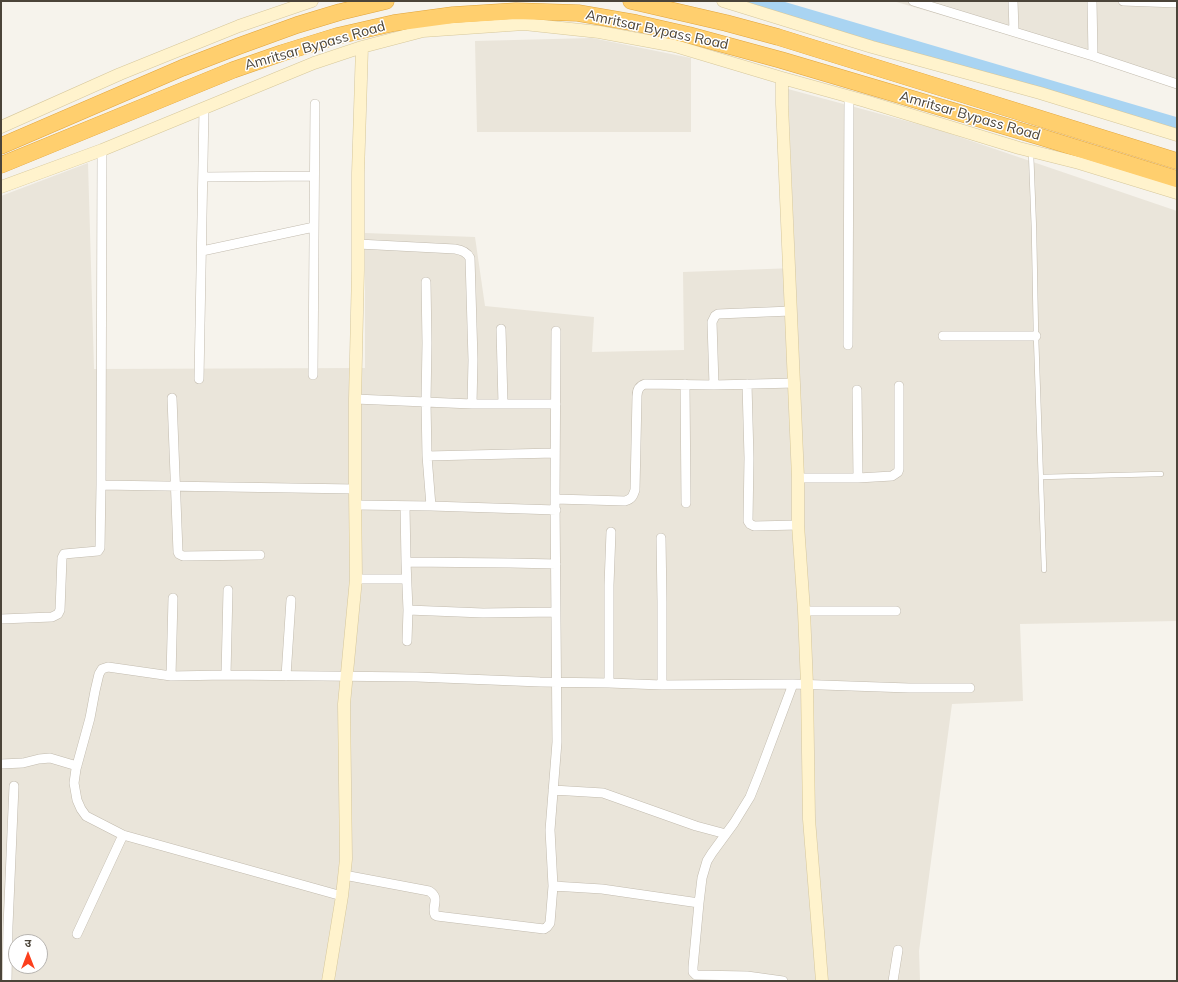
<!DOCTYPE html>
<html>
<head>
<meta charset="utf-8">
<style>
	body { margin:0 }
	#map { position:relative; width:1178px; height:982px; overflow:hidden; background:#f6f3ec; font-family:Mulish,"Noto Sans Devanagari",sans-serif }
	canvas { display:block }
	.frame { position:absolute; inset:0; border:2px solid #4b4439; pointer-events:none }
	.north { position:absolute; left:8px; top:934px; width:40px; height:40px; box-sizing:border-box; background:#fff; border:1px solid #b7b4b0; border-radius:50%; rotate:0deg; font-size:11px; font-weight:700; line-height:16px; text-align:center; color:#4b4439 }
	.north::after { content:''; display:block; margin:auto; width:14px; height:18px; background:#fc3f1d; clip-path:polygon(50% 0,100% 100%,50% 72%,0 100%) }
</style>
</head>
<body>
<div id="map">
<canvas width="1178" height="982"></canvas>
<div class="frame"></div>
<div class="north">उ</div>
</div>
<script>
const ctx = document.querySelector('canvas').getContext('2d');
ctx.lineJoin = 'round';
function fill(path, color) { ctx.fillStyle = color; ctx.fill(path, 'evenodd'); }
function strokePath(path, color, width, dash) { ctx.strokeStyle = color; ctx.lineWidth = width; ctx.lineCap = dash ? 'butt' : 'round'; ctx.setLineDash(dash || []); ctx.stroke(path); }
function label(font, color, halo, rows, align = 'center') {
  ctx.font = font + ' Mulish,sans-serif'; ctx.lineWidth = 3; ctx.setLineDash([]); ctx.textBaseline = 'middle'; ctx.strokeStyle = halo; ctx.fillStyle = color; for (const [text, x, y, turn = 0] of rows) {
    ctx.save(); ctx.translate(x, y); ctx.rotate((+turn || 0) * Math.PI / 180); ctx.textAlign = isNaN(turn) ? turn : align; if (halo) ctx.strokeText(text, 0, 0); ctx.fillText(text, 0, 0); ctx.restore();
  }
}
const residential = new Path2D(`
	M 893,1 L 1177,1 L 1177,84 L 1174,83 Z
	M 592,38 L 691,58 L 691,132 L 477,132 L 475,41 Z
	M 788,89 L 936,129 L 1177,211 L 1177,621 L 1020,624 L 1023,701 L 952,704 L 919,951 L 920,981 L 1,981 L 1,196 L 88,163 L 94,369 L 365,368 L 365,233 L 475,237 L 485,306 L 594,317 L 592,352 L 684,350 L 683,272 L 795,268 ZM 16,942 L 40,942 L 40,966 L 16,966 Z`);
const river = new Path2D(`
	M 748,1 L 1177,127`);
const lane = new Path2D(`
	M 1031,152 L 1034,230 L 1036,336 L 1044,570
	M 1041,477 L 1161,474`);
const street = new Path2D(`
	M 913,1 L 1093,56 L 1177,84
	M 1013,1 L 1014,31
	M 1092,1 L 1093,56
	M 1123,1 L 1177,3
	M 102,150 L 101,485 L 355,489
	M 203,177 L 314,176
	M 358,244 L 455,249 C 462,250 467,252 470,258 L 473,360 L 472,404
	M 202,251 L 314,227
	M 426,282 L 427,343 L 426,402 L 427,456 L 431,506
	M 501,329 L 503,404
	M 943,336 L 1036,336
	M 848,345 L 849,97
	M 313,375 L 315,104
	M 199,379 L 204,108
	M 685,384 L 686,503
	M 747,384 L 749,458 L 748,521 L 750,524 L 754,526 L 798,525
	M 714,385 L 712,322 L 715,316 L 718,314 L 791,311
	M 857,390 L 858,478
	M 172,398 L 178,552 L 179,554 L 183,556 L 260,555
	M 355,399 L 472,404 L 556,404
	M 427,456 L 555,453
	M 798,478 L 858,478 L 892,476 L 898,472 L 899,469 L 899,386
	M 555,499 L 625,501 C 632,499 633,496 635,490 L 637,396 C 637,390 639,386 645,384 L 714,385 L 795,383
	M 355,505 L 431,506 L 556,510
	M 405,506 L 406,562
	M 661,538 L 662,602 L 662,685
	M 356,579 L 406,579
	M 408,610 L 483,613 L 556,612
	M 804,611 L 896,611
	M 1,619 L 52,617 L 58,614 L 60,610 L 62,558 L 64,554 L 98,551 L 100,548 L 101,485
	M 407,641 L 408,610 L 406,562 L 510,563 L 556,564
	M 226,675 L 228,590
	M 171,676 L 173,598
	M 286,676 L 291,600
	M 609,683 L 609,585 L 611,532
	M 1,764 L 23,763 L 39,759 L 50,758 L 77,766
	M 553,790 L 603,793 L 696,826 L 726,834
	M 344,875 L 429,891 C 441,898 431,906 435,915 L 437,916 L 544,929 L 547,927 L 550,923 L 553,886 L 550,830 L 557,742 L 555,499 L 556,331
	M 553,886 L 602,889 L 699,903
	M 342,896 L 123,835 L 86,816 L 81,809 L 77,800 L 74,783 L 76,769 L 90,718 L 95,691 L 99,674 L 102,669 L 108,667 L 171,676 L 226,675 L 417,677 L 540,682 L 609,683 L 662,685 L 793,684 L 909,688 L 970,688
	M 77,934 L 123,835
	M 7,981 L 8,926 L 14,786
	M 783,981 L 747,976 L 696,975 L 693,972 L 693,967 L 699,903 L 702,878 L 707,861 L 712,853 L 734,823 L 750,797 L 760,772 L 793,684
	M 893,981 L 898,950`);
const secondary = new Path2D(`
	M 723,1 L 872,47 L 1040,93 L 1177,135
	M 782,78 L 782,104 L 798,478 L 798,525 L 804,611 L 807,685 L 809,819 L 822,981
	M 1,127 L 120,74 L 239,26 L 312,1
	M 1,187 L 102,150 L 314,63 L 362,47 L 423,31 L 524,24 L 599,32 L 675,46 L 782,78 L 865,101 L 1019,148 L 1079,163 L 1177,193
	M 328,981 L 342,896 L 346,859 L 344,704 L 356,579 L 355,489 L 355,399 L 358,270 L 358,173 L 362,47`);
const highway = new Path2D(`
	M 631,1 L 726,23 L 778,37 L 1177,161
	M 1,146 L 182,68 L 239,46 L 297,25 L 340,12 L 386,1
	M 1,165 L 233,70 L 282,53 L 337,36 L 394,23 L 453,15 L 516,11 L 578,13 L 636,23 L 689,35 L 781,60 L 1041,137 L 1177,179`);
const streetNames = [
	["Amritsar Bypass Road",657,30,12],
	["Amritsar Bypass Road",315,46,-16],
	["Amritsar Bypass Road",970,116,16]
];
fill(residential, '#eae5da');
strokePath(river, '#a9d4f2', 19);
strokePath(lane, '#c2bbae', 5.5);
strokePath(street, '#c2bbae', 10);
strokePath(secondary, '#d6c79b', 13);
strokePath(highway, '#e0a43c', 17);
strokePath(lane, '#fff', 4.5);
strokePath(street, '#fff', 9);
strokePath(secondary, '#fff3cd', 12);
strokePath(highway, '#ffcf6e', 16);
label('14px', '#4b4439', '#fff', streetNames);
</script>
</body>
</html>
